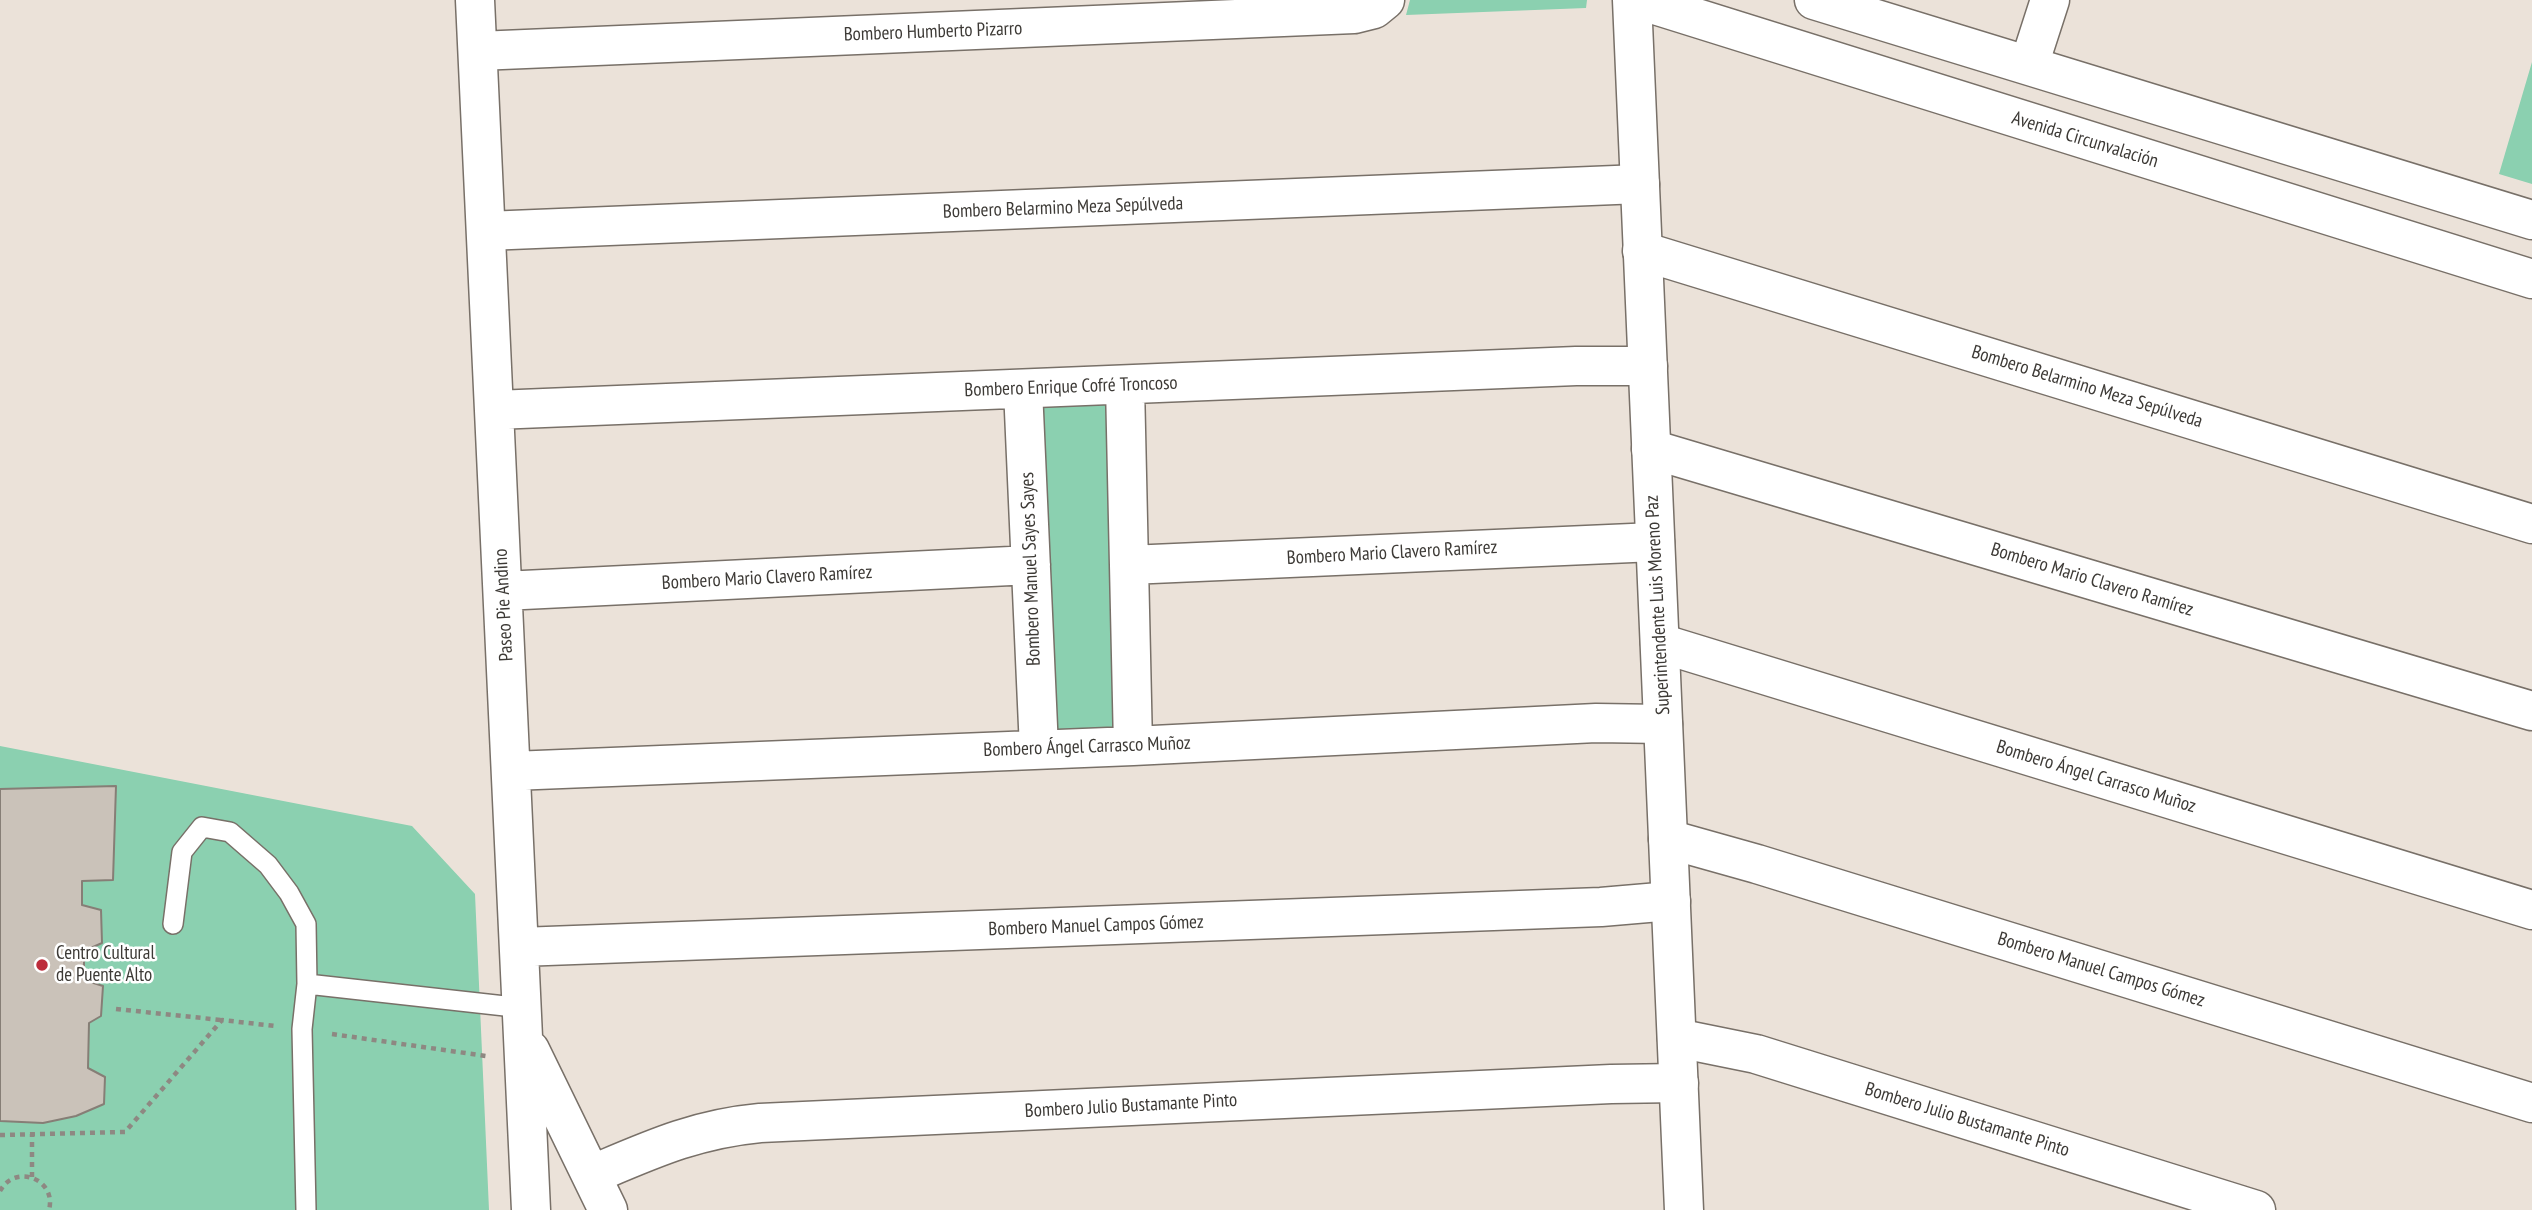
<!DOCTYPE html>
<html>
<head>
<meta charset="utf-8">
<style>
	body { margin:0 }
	canvas { display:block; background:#ebe2d9 }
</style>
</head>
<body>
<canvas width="2532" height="1210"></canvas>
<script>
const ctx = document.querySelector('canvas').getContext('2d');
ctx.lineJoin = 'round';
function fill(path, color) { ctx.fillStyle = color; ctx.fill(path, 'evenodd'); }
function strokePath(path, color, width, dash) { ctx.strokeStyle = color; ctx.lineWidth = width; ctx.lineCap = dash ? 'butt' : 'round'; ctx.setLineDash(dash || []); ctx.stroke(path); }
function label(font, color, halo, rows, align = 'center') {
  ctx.font = font + ' "PT Sans Narrow",sans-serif'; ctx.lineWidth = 5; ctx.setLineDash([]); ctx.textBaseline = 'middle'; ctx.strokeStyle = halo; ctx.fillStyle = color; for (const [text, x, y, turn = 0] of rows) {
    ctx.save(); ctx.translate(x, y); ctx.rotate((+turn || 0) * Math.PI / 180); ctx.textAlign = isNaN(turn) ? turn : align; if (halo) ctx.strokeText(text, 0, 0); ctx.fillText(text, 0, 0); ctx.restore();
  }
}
const green = new Path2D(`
	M 1410,0 L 1587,0 L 1586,8 L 1406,15 Z
	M 2532,62 L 2532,184 L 2499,174 Z
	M 1111,398 L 1122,735 L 1051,737 L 1037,400 Z
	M 0,746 L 412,826 L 475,894 L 489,1210 L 0,1210 Z`);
const building = new Path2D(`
	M 116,786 L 113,880 L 82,881 L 82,905 L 101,910 L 102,943 L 84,951 L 84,980 L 103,986 L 101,1016 L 89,1023 L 88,1068 L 105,1077 L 104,1104 L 76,1116 L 43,1123 L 0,1121 L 0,789 Z`);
const path = new Path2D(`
	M 116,1009 L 221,1020
	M 332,1034 L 486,1056
	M 0,1135 L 125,1132 L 222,1020 L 275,1026
	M 32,1177 L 32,1134
	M 0,1191 C 15,1163 57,1179 49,1210`);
const lane = new Path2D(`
	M 173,924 L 182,852 L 202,827 L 230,832 L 268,865 L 289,893 L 306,924 L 307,984
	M 306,1210 L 302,1029 L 307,984 L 523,1008`);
const street = new Path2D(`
	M 475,0 L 531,1210
	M 478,51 L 1354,14 L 1374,9 L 1385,0
	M 2029,65 L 2050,0
	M 486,231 L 1640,184
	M 1642,251 L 2532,524
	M 1125,385 L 1133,746
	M 1023,389 L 1039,749
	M 495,410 L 1576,366 L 1648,366
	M 1651,449 L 2532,711
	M 1129,565 L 1655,542
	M 503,591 L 1031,565
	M 1660,643 L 2532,910
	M 512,771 L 1133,746 L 1596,723 L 1663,724
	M 1668,839 L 1757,864 L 2532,1103
	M 520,947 L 1601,907 L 1671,901
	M 1677,1038 L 1756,1054 L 2256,1210
	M 530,1050 L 608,1210
	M 591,1175 C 650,1150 695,1129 760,1123 L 1611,1084 L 1679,1083`);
const secondary = new Path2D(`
	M 1632,0 L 1684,1210
	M 1639,0 L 2532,279
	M 1814,0 L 2532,220`);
const markers = [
	[42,965,7,"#bd2c3b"]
];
const streetNames = [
	["Bombero Humberto Pizarro",933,32,-2],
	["Avenida Circunvalación",2085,140,17],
	["Bombero Belarmino Meza Sepúlveda",1063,208,-2],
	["Bombero Enrique Cofré Troncoso",1071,387,-2],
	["Bombero Belarmino Meza Sepúlveda",2087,387,17],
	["Bombero Mario Clavero Ramírez",1392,553,-3],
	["Bombero Manuel Sayes Sayes",1031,569,-92],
	["Bombero Mario Clavero Ramírez",767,578,-3],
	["Bombero Mario Clavero Ramírez",2092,580,17],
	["Paseo Pie Andino",504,605,-93],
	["Superintendente Luis Moreno Paz",1658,605,-93],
	["Bombero Ángel Carrasco Muñoz",1087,747,-2],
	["Bombero Ángel Carrasco Muñoz",2096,777,17],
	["Bombero Manuel Campos Gómez",1096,926,-2],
	["Bombero Manuel Campos Gómez",2101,970,17],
	["Bombero Julio Bustamante Pinto",1131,1106,-3],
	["Bombero Julio Bustamante Pinto",1967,1120,17]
];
const poiNames = [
	["Centro Cultural",56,954],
	["de Puente Alto",56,976]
];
fill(green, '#8bd0b0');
fill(building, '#cac2b9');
strokePath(building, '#867e76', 2);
strokePath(lane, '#787068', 22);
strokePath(street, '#787068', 41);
strokePath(secondary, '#787068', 41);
strokePath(path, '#8e8882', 4.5, [5, 5]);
strokePath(lane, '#fff', 19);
strokePath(street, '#fff', 38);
strokePath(secondary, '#fff', 38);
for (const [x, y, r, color] of markers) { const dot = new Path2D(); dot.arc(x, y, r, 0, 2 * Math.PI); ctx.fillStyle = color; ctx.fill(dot); strokePath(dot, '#fff', 2.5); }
label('19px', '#3d3a36', '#fff', streetNames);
label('19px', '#3d3a36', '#fff', poiNames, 'left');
</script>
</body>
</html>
